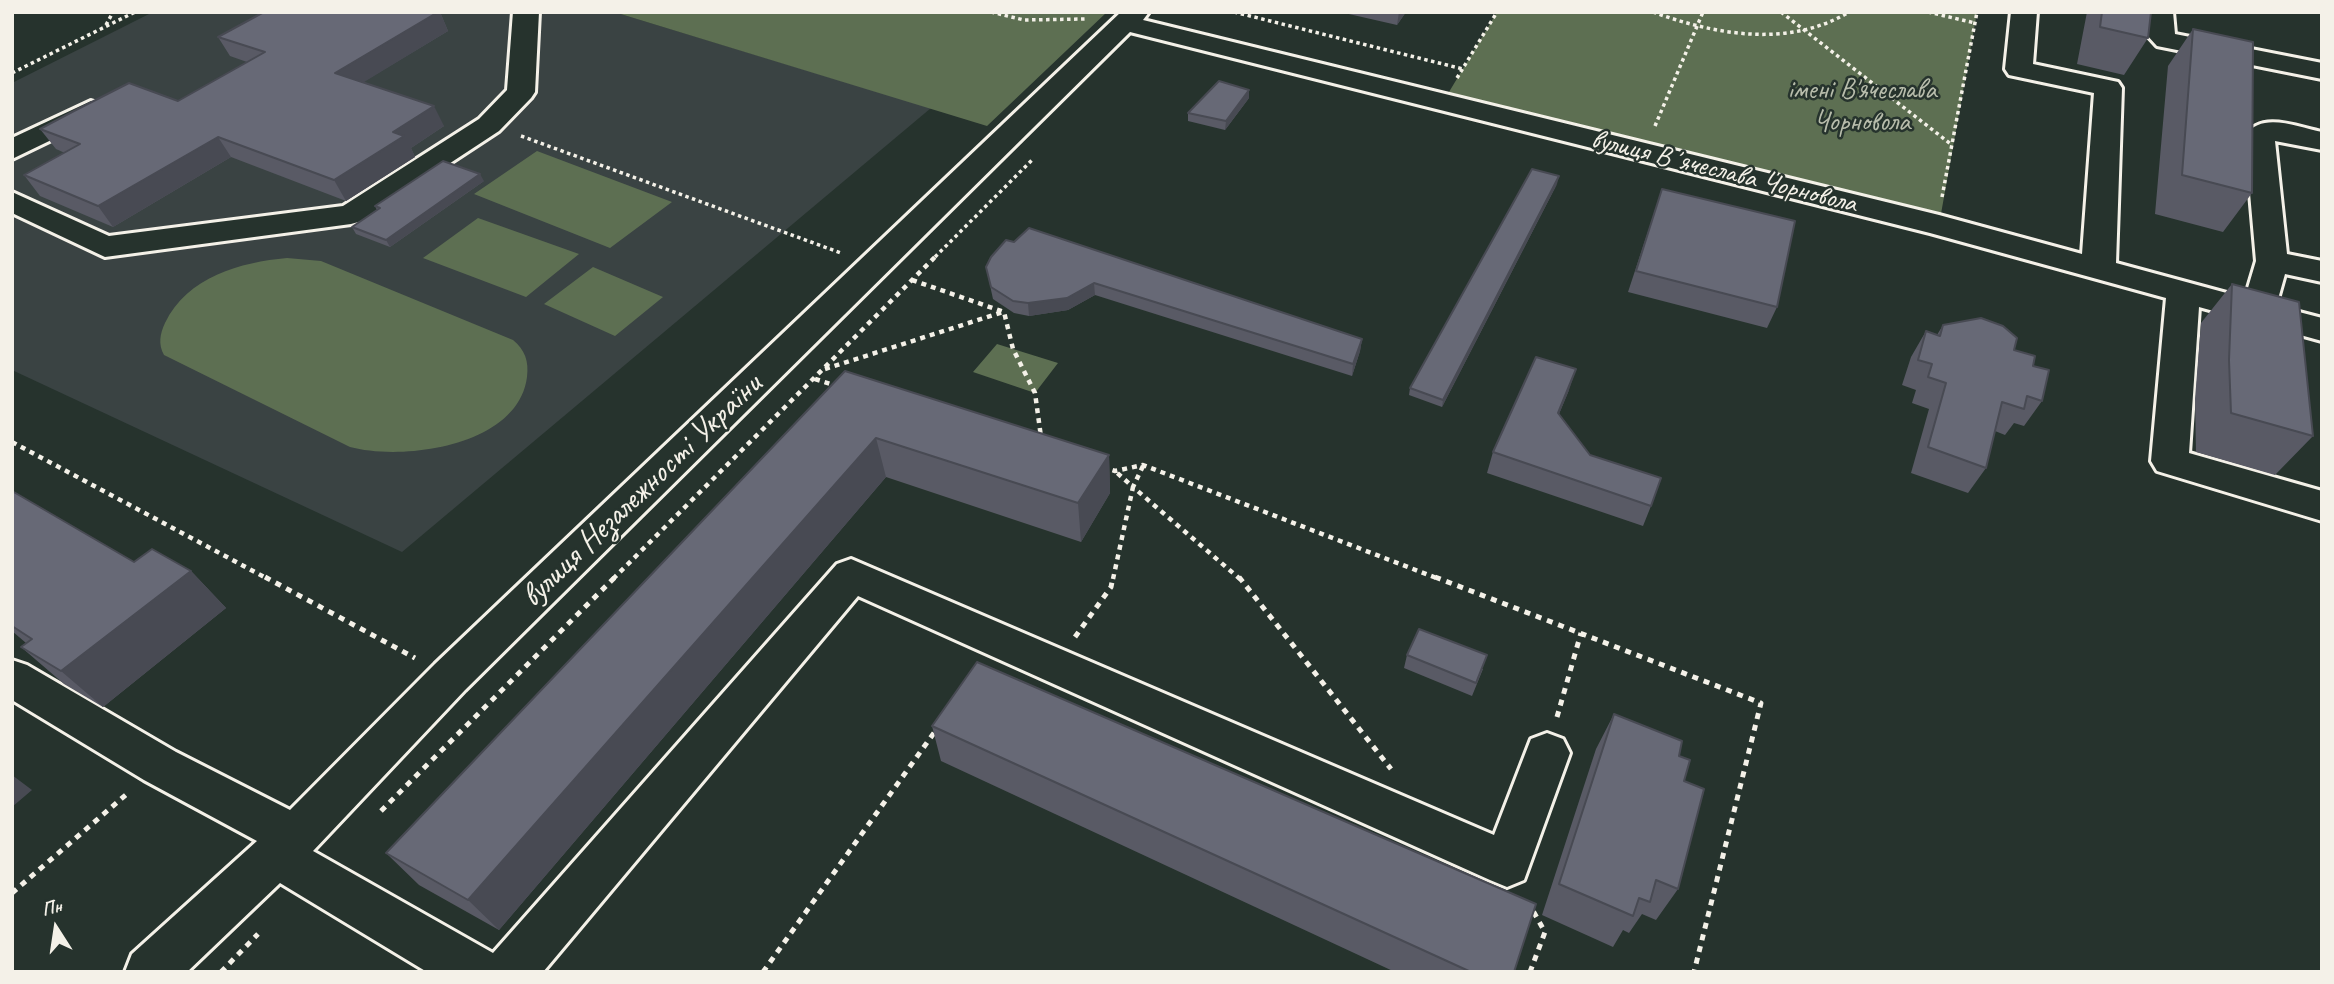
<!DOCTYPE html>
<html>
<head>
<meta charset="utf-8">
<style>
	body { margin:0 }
	#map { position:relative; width:2334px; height:984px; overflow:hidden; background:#26332d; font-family:Caveat,sans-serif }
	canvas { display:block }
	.frame { position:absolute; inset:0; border:14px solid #f4f1e8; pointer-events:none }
	.north { position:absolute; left:21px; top:893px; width:70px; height:70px; -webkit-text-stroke:5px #26332d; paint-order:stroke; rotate:348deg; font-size:19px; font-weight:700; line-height:28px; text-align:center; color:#f4f1e8 }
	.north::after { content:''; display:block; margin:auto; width:24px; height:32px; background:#f4f1e8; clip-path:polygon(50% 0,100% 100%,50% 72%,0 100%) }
</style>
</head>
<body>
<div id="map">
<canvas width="2334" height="984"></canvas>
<div class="frame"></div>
<div class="north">Пн</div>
</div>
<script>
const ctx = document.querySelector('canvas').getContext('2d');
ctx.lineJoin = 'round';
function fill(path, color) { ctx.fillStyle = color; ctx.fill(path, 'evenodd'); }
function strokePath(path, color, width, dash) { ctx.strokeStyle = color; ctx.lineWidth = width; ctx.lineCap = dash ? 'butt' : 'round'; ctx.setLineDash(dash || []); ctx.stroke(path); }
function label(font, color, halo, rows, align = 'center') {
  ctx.font = font + ' Caveat,sans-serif'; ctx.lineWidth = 5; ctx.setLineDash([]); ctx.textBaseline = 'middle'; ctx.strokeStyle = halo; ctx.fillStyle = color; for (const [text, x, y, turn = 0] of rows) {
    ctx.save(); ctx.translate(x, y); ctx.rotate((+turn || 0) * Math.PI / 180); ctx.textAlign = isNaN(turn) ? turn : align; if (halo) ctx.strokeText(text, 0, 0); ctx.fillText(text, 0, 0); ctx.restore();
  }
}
const built = new Path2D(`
	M 153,12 L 614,12 L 931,108 L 402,552 L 12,370 L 12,83 Z`);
const green = new Path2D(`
	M 614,12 L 1107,12 L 987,126 Z
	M 1497,12 L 1977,12 L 1939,225 L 1446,97 Z
	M 537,151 L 672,202 L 610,248 L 474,194 Z
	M 478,218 L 579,254 L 526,297 L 423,258 Z
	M 287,258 L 321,261 L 513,340 C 525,350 529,361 527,377 C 518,447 402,461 350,447 L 164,355 C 158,344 160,334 165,323 C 187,277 241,262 287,258 Z
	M 593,267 L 663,297 L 615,336 L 544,304 Z
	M 997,344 L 1058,363 L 1035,393 L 973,372 Z`);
const pathFar2 = new Path2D(`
	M 991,12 L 1024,20 L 1085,19
	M 1234,12 L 1463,69
	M 1653,12 C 1716,35 1789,48 1849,12
	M 1781,12 L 1952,145
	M 1928,12 L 1975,23
	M 106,25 L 113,12
	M 12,73 L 135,12
	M 1457,78 L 1497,12
	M 1655,126 L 1703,12
	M 521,136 L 841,253
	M 1942,197 L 1977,12
	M 935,257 L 1033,159`);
const pathFar1 = new Path2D(`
	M 912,280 L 1004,312 L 1013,349 L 1035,393 L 1041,437
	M 825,369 L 1003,312
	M 815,379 L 837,386
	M 12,442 L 268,579
	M 1143,466 L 1133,487 L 1240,579
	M 1103,467 L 1115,471 L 1143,465 L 1439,579
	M 613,579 L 937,255
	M 1113,579 L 1133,487 L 1115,471`);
const path = new Path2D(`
	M 265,577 L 415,658
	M 1239,577 L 1391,769
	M 1435,577 L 1761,703 L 1694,972
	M 1075,637 L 1111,587 L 1113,577
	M 1557,717 L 1581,633
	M 381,811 L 615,577
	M 12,893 L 128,793
	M 221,972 L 258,934
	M 763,972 L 936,730
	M 1530,972 L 1545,932 L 1532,909`);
const minor = new Path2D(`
	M 513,12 L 539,12 L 535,92 L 531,98 L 499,131 L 362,221 L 351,224 L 105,257 L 12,213 L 12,192 L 109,236 L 343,206 L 479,119 L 507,90 Z
	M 1121,12 L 1149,12 L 1143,20 L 1939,215 L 2082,254 L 2094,93 L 2009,75 L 2005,69 L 2011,12 L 2037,12 L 2033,64 L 2118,82 L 2122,88 L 2116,263 L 2245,298 L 2256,261 L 2245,136 C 2262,111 2296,127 2322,132 L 2322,150 L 2275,141 L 2287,254 L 2322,261 L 2322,282 L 2285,274 L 2276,306 L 2322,318 L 2322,341 L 2199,307 L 2189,453 L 2322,491 L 2322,521 L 2157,471 L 2151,461 L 2166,298 L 1930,233 L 1130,32 L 465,690 L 313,851 L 493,953 L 837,564 L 851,559 L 1494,835 L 1531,739 L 1547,733 L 1563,739 L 1570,753 L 1524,880 L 1507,887 L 1490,880 L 858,596 L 543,972 L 427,972 L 280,883 L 187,972 L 125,972 L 132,954 L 257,841 L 144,780 L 12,700 L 12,660 L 27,665 L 176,752 L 290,810 L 435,664 Z
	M 2147,12 L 2173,12 L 2175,34 L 2322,63 L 2322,79 L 2157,46 L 2146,34 Z
	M 91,101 L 101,104 L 105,110 L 101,116 L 12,159 L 12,138 Z`);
const wall = new Path2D(`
	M 264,12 L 440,12 L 448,31 L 363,82 L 444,126 L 411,148 L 415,157 L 346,201 L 231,157 L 113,227 L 40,196 L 24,175 L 65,153 L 56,149 L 40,129 L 178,101 L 247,62 L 230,56 L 218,37 Z
	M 1340,12 L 1406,12 L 1397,25 Z
	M 2087,12 L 2151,12 L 2148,38 L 2124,75 L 2077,64 Z
	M 2193,29 L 2252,193 L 2223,232 L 2155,214 L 2168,66 Z
	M 1249,98 L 1225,130 L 1188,121 L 1188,113 Z
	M 484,181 L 390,247 L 356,234 L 352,227 L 377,210 L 375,206 Z
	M 1557,184 L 1442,407 L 1409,395 L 1410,388 Z
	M 1662,189 L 1777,307 L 1767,328 L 1628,292 Z
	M 991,257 L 1362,339 L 1360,351 L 1352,376 L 1095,295 L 1068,310 L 1029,316 L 1014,313 L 993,299 L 986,267 Z
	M 2232,284 L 2313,436 L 2275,475 L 2196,452 L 2195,399 L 2201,323 Z
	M 1943,325 L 2014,350 L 2033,366 L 2042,401 L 2024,426 L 2014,423 L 2005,435 L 1995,431 L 1986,468 L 1968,493 L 1911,473 L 1929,409 L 1912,403 L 1916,390 L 1902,385 L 1911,357 L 1926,331 L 1937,335 Z
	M 845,371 L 1109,455 L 1110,493 L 1081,542 L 886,477 L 499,930 L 419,885 L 386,853 Z
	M 1569,390 L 1559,414 L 1590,455 L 1651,506 L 1643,526 L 1487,473 L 1493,452 Z
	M 12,491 L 134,562 L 191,571 L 226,608 L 103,707 L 64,684 L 21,647 L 26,643 L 12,631 Z
	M 1407,655 L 1483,669 L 1472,696 L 1404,668 Z
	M 1614,714 L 1679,756 L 1684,781 L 1678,889 L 1656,920 L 1642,914 L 1629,933 L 1623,930 L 1613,947 L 1542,915 L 1596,749 Z
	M 932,726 L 1514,972 L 1395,972 L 941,761 Z`);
const shadedWall = new Path2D(`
	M 438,12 L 440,12 L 448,31 L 346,93 L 335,73 Z
	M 1399,12 L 1406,12 L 1397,25 Z
	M 1249,90 L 1249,98 L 1225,130 L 1226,121 Z
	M 434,106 L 444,126 L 411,148 L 415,157 L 346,201 L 334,180 L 393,132 Z
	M 218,137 L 231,157 L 113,227 L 98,206 Z
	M 480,174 L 484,181 L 390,247 L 386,240 Z
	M 1559,176 L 1557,184 L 1442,407 L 1443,400 Z
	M 1094,283 L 1095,295 L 1068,310 L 1029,316 L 1028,303 Z
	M 1362,339 L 1360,351 L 1352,376 L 1353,364 Z
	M 1576,369 L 1569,390 L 1551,433 L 1558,413 Z
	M 876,438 L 886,477 L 499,930 L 468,900 Z
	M 1109,455 L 1110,493 L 1081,542 L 1078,503 Z
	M 191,571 L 226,608 L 103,707 L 61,671 Z
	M 12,775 L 32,790 L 12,807 Z`);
const building = new Path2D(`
	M 264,12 L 438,12 L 335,73 L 434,106 L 393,132 L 404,136 L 334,180 L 218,137 L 98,206 L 24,175 L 80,144 L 40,129 L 74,111 L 129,83 L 178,101 L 265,52 L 218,37 Z
	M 2102,12 L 2151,12 L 2148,38 L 2100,27 Z
	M 2193,29 L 2253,42 L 2252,193 L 2182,175 Z
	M 1219,81 L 1249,90 L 1226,121 L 1188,113 Z
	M 443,161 L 480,174 L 386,240 L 352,227 L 380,208 L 375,206 Z
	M 1532,169 L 1559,176 L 1443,400 L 1410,388 Z
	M 1662,189 L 1795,221 L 1777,307 L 1636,271 Z
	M 1029,228 L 1362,339 L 1353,364 L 1094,283 L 1067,298 L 1028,303 L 1013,301 L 991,287 L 986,267 L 991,257 L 1006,240 L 1014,242 Z
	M 2232,284 L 2299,302 L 2313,436 L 2231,413 L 2229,360 Z
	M 1981,318 L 2003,326 L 2017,338 L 2014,350 L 2035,356 L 2033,366 L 2049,370 L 2042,401 L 2027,396 L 2024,409 L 2002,402 L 1986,468 L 1928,447 L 1946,383 L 1928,377 L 1932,364 L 1918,360 L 1926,331 L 1940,336 L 1943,325 Z
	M 1536,357 L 1576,369 L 1558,413 L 1590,455 L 1661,478 L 1651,506 L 1493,452 Z
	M 845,371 L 1109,455 L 1078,503 L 876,438 L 468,900 L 386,853 Z
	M 12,491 L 134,562 L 152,549 L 191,571 L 61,671 L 21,647 L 32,639 L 12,626 Z
	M 1419,629 L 1487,655 L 1476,683 L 1407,655 Z
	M 977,662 L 1536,904 L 1514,972 L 1471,972 L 932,726 Z
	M 1614,714 L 1682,741 L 1679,756 L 1690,760 L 1684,781 L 1704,789 L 1678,889 L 1656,880 L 1650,902 L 1639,898 L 1633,916 L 1559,884 Z`);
const farParknames = [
	["імені В'ячеслава",1862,91],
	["Чорновола",1862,123]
];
const farStreetnames = [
	["вулиця Вʼячеслава Чорновола",1724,172,14]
];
const streetNames = [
	["вулиця Незалежності України",642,491,-44]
];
fill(built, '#3a4343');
fill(green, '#5d6f52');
strokePath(minor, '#f4f1e8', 6);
strokePath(pathFar2, '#f4f1e8', 3.5, [3.5, 3.5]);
strokePath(pathFar1, '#f4f1e8', 4.5, [5, 5]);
strokePath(path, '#f4f1e8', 5, [6, 6]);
fill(minor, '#26332d');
fill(wall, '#595a65');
fill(shadedWall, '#484a53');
fill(building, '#676976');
strokePath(building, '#484a53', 2);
label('28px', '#b8bdac', '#26332d', farParknames);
label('28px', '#f4f1e8', '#26332d', farStreetnames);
label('33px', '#f4f1e8', '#26332d', streetNames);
</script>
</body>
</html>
